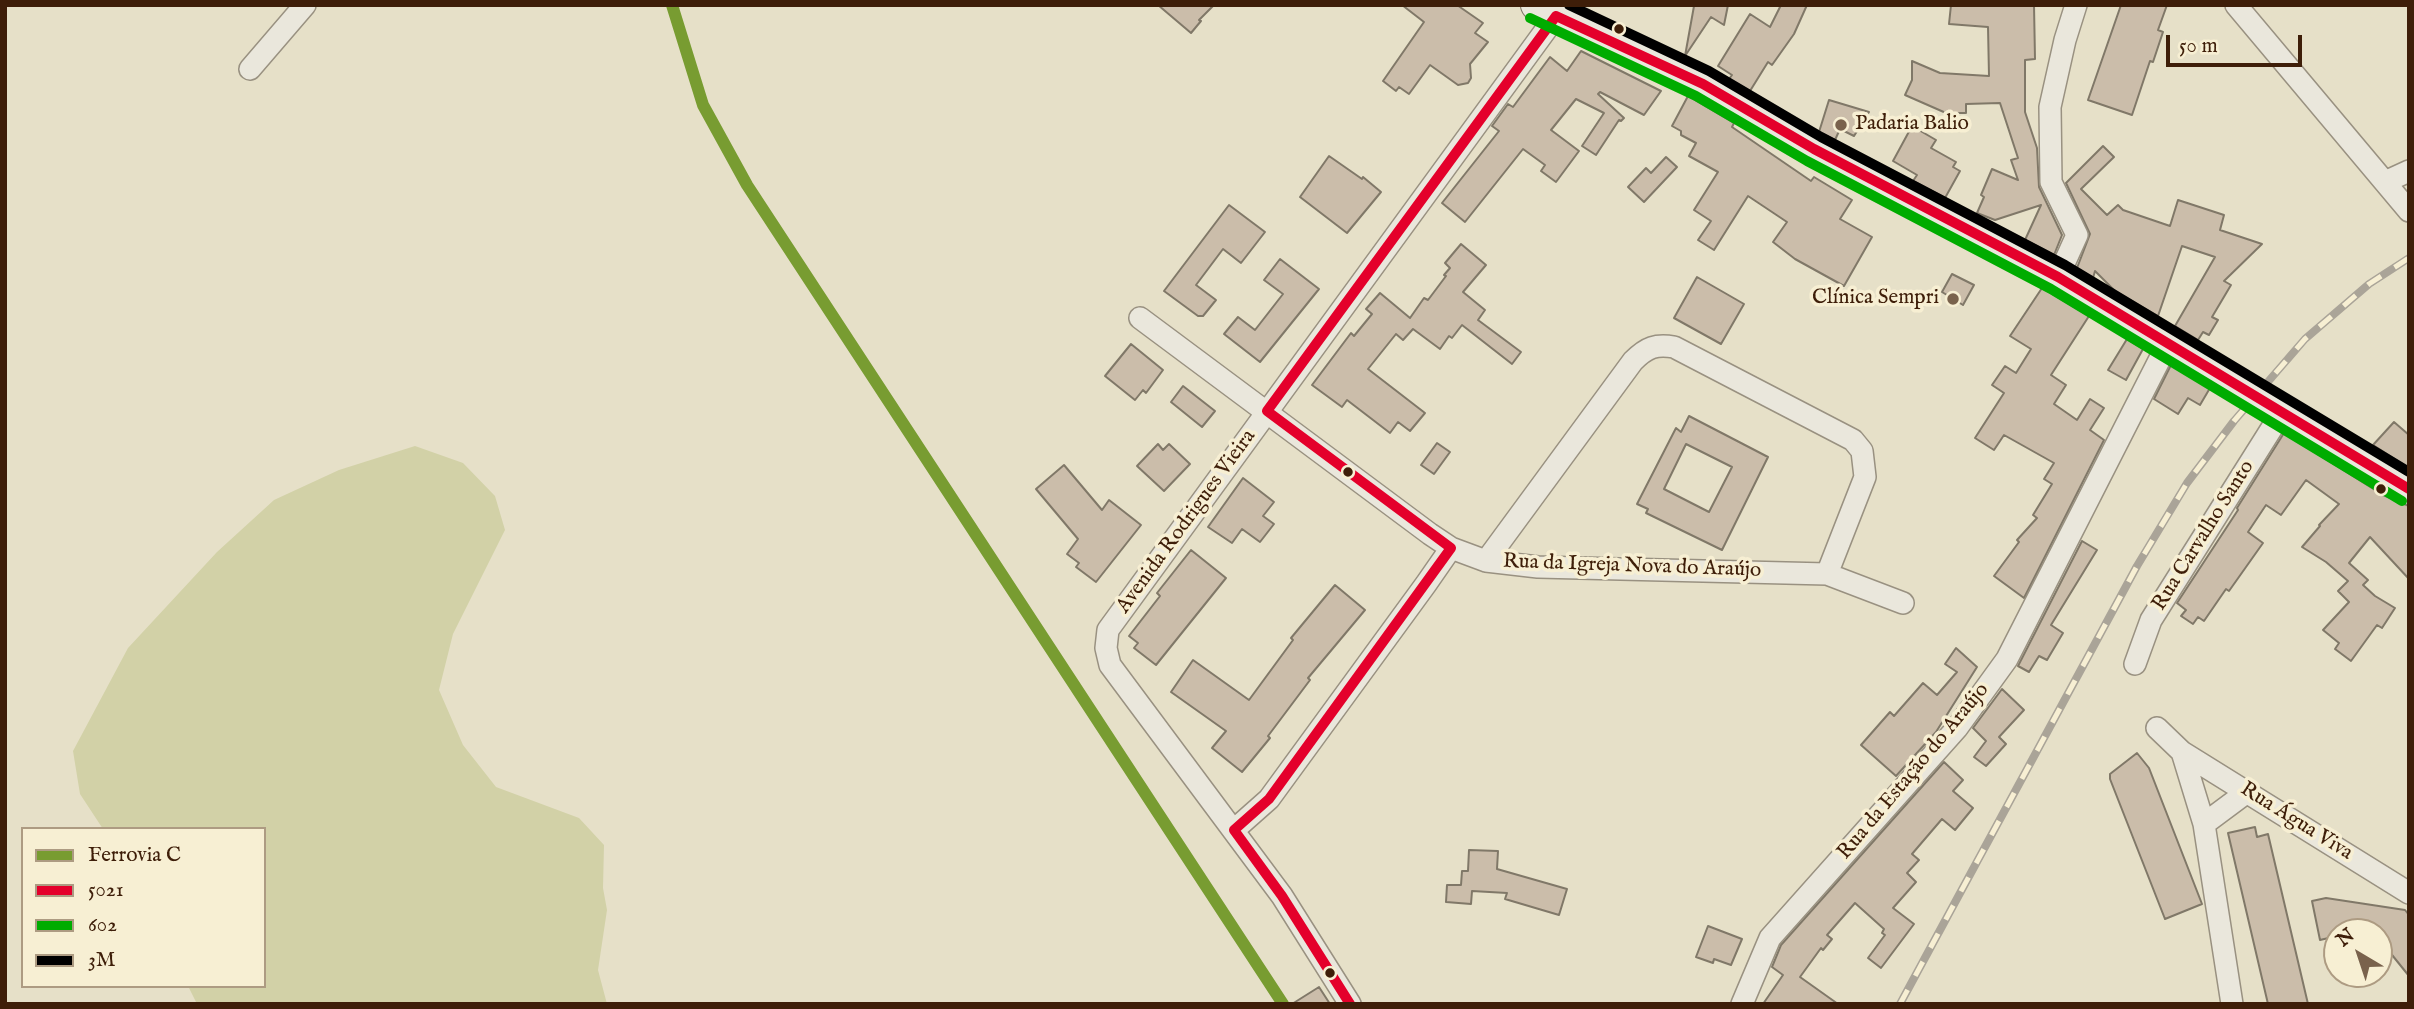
<!DOCTYPE html>
<html>
<head>
<meta charset="utf-8">
<style>
	body { margin:0 }
	#map { position:relative; width:2414px; height:1009px; overflow:hidden; background:#e6e0c8; font-family:"IM FELL English",serif }
	canvas { display:block }
	.frame { position:absolute; inset:0; border:7px solid #3e1e09; pointer-events:none }
	.legend { position:absolute; left:21px; top:827px; width:245px; height:161px; box-sizing:border-box; background:#f7efd3; border:2px solid #ad9b82; margin:0; padding:9px 12px; list-style:none; font-size:21px; color:#3e1e09 }
	.legend li { display:flex; align-items:center; gap:14px; height:35px }
	.legend b { width:35px; border:2px solid #ad9b82 }
	.north { position:absolute; left:2323px; top:918px; width:70px; height:70px; box-sizing:border-box; background:#f7efd3; border:2px solid #ad9b82; border-radius:50%; rotate:321deg; font-size:19px; font-weight:700; line-height:28px; text-align:center; color:#3e1e09 }
	.north::after { content:''; display:block; margin:auto; width:24px; height:32px; background:#79624c; clip-path:polygon(50% 0,100% 100%,50% 72%,0 100%) }
	.scale { position:absolute; left:2166px; top:35px; width:136px; height:32px; box-sizing:border-box; border:4px solid #3e1e09; border-top:0; padding-left:9px; font-size:21px; line-height:24px; white-space:nowrap; color:#3e1e09; -webkit-text-stroke:5px #f7efd3; paint-order:stroke }
</style>
</head>
<body>
<div id="map">
<canvas width="2414" height="1009"></canvas>
<div class="frame"></div>
<ul class="legend">
<li><b style="height:9px;background:#789c31"></b>Ferrovia C</li>
<li><b style="height:9px;background:#e4002b"></b>5021</li>
<li><b style="height:9px;background:#00ac00"></b>602</li>
<li><b style="height:9px;background:#000"></b>3M</li>
</ul>
<div class="north">N</div>
<div class="scale">50 m</div>
</div>
<script>
const ctx = document.querySelector('canvas').getContext('2d');
ctx.lineJoin = 'round';
function fill(path, color) { ctx.fillStyle = color; ctx.fill(path, 'evenodd'); }
function strokePath(path, color, width, dash) { ctx.strokeStyle = color; ctx.lineWidth = width; ctx.lineCap = dash ? 'butt' : 'round'; ctx.setLineDash(dash || []); ctx.stroke(path); }
function label(font, color, halo, rows, align = 'center') {
  ctx.font = font + ' "IM FELL English",serif'; ctx.lineWidth = 7; ctx.setLineDash([]); ctx.textBaseline = 'middle'; ctx.strokeStyle = halo; ctx.fillStyle = color; for (const [text, x, y, turn = 0] of rows) {
    ctx.save(); ctx.translate(x, y); ctx.rotate((+turn || 0) * Math.PI / 180); ctx.textAlign = isNaN(turn) ? turn : align; if (halo) ctx.strokeText(text, 0, 0); ctx.fillText(text, 0, 0); ctx.restore();
  }
}
const green = new Path2D(`
	M 415,446 L 463,463 L 495,496 L 505,530 L 453,634 L 439,690 L 463,745 L 496,787 L 579,818 L 604,845 L 603,888 L 607,910 L 598,970 L 607,1004 L 197,1004 L 188,986 L 264,986 L 264,829 L 103,829 L 80,794 L 73,751 L 128,648 L 217,552 L 274,500 L 339,470 Z`);
const building = new Path2D(`
	M 1158,5 L 1214,5 L 1199,20 L 1201,21 L 1191,33 Z
	M 1402,5 L 1457,5 L 1483,23 L 1475,33 L 1488,42 L 1470,64 L 1471,78 L 1468,83 L 1458,85 L 1430,65 L 1409,94 L 1399,87 L 1396,91 L 1383,81 L 1424,22 Z
	M 1693,5 L 1728,5 L 1724,25 L 1711,17 L 1685,56 L 1694,6 Z
	M 1781,5 L 1807,5 L 1794,34 L 1772,65 L 1768,62 L 1750,91 L 1729,79 L 1732,75 L 1718,66 L 1750,14 L 1770,27 Z
	M 1951,5 L 2034,5 L 2035,59 L 2025,60 L 2025,112 L 2037,148 L 2039,187 L 2062,235 L 2054,255 L 2025,240 L 2041,205 L 1995,220 L 1977,213 L 1984,197 L 1981,195 L 1992,169 L 2018,180 L 2011,160 L 2018,158 L 2000,103 L 1966,104 L 1966,113 L 1946,113 L 1905,95 L 1912,80 L 1912,61 L 1940,73 L 1989,76 L 1988,27 L 1949,24 Z
	M 2121,5 L 2167,5 L 2158,30 L 2163,32 L 2153,62 L 2150,61 L 2132,115 L 2088,100 Z
	M 1581,51 L 1661,91 L 1644,115 L 1600,92 L 1598,94 L 1624,118 L 1621,121 L 1619,120 L 1596,155 L 1582,146 L 1604,113 L 1576,99 L 1551,130 L 1579,151 L 1556,182 L 1541,171 L 1545,165 L 1523,149 L 1465,222 L 1442,203 L 1499,131 L 1492,126 L 1508,104 L 1513,107 L 1550,57 L 1567,71 Z
	M 1688,96 L 1734,123 L 1732,127 L 1811,181 L 1814,177 L 1852,200 L 1840,219 L 1872,237 L 1844,286 L 1795,259 L 1773,242 L 1787,222 L 1748,196 L 1714,250 L 1698,240 L 1711,221 L 1694,210 L 1718,172 L 1689,156 L 1696,143 L 1681,135 L 1681,131 L 1672,126 Z
	M 1829,100 L 1869,112 L 1854,136 L 1840,129 L 1835,140 L 1819,132 Z
	M 1912,126 L 1936,140 L 1931,148 L 1956,162 L 1953,167 L 1960,171 L 1945,198 L 1913,181 L 1917,175 L 1893,161 Z
	M 2103,146 L 2114,157 L 2081,189 L 2107,215 L 2118,205 L 2123,210 L 2170,226 L 2178,200 L 2224,215 L 2220,230 L 2262,244 L 2224,281 L 2231,285 L 2212,317 L 2218,320 L 2209,335 L 2203,332 L 2198,340 L 2175,326 L 2215,257 L 2182,246 L 2158,316 L 2115,291 L 2095,271 L 2093,278 L 2077,268 L 2090,234 L 2066,183 Z
	M 1329,156 L 1362,179 L 1363,177 L 1381,192 L 1347,233 L 1300,197 Z
	M 1666,157 L 1677,167 L 1644,202 L 1628,187 L 1646,168 L 1651,173 Z
	M 1229,205 L 1265,232 L 1241,263 L 1223,249 L 1196,285 L 1216,300 L 1203,316 L 1198,316 L 1164,291 Z
	M 1461,244 L 1486,265 L 1463,292 L 1485,310 L 1478,320 L 1521,352 L 1512,364 L 1462,325 L 1452,338 L 1449,336 L 1440,349 L 1413,329 L 1403,340 L 1396,334 L 1368,369 L 1425,413 L 1410,431 L 1398,422 L 1390,433 L 1347,400 L 1342,407 L 1312,385 L 1351,333 L 1354,336 L 1372,314 L 1366,309 L 1380,293 L 1410,318 L 1424,298 L 1428,300 L 1446,276 L 1444,275 L 1450,268 L 1445,263 Z
	M 1280,259 L 1319,289 L 1260,362 L 1224,334 L 1238,317 L 1255,330 L 1283,294 L 1264,280 Z
	M 1952,274 L 1974,285 L 1963,305 L 1942,292 Z
	M 1697,277 L 1744,304 L 1721,344 L 1674,318 Z
	M 2042,288 L 2089,316 L 2051,375 L 2066,385 L 2054,404 L 2077,420 L 2090,399 L 2104,408 L 2090,430 L 2104,440 L 2024,598 L 1994,576 L 2019,542 L 2017,540 L 2037,518 L 2033,515 L 2052,484 L 2044,479 L 2054,463 L 2004,435 L 1994,450 L 1975,438 L 2004,393 L 1992,385 L 2005,366 L 2016,373 L 2031,349 L 2010,336 Z
	M 2127,339 L 2143,349 L 2126,380 L 2108,370 Z
	M 1131,344 L 1163,370 L 1146,393 L 1143,390 L 1135,400 L 1105,376 Z
	M 2171,365 L 2210,388 L 2200,405 L 2188,398 L 2178,414 L 2154,399 Z
	M 1183,386 L 1215,411 L 1202,427 L 1171,402 Z
	M 1689,416 L 1768,457 L 1722,550 L 1646,513 L 1648,509 L 1637,504 L 1676,428 L 1681,432 ZM 1686,444 L 1732,467 L 1709,512 L 1664,489 Z
	M 2394,422 L 2409,435 L 2409,468 L 2373,445 Z
	M 2284,433 L 2383,495 L 2409,506 L 2409,579 L 2370,537 L 2349,563 L 2368,580 L 2363,585 L 2375,596 L 2395,608 L 2382,628 L 2377,625 L 2351,661 L 2335,649 L 2339,643 L 2323,630 L 2349,602 L 2338,591 L 2348,581 L 2326,562 L 2302,547 L 2320,526 L 2319,525 L 2339,504 L 2306,480 L 2281,515 L 2266,505 L 2248,532 L 2263,543 L 2229,591 L 2226,589 L 2204,621 L 2198,617 L 2193,624 L 2181,616 L 2186,610 L 2177,603 L 2238,510 L 2237,508 Z
	M 1437,443 L 1450,452 L 1434,474 L 1421,465 Z
	M 1158,444 L 1163,450 L 1169,444 L 1190,464 L 1164,491 L 1137,466 Z
	M 1064,465 L 1102,510 L 1109,500 L 1141,525 L 1096,582 L 1076,567 L 1079,563 L 1067,554 L 1078,539 L 1036,489 Z
	M 1243,478 L 1274,502 L 1263,516 L 1274,524 L 1260,542 L 1242,529 L 1232,543 L 1208,527 Z
	M 2082,541 L 2097,550 L 2051,625 L 2063,633 L 2047,660 L 2039,656 L 2029,672 L 2018,666 Z
	M 1191,550 L 1226,578 L 1156,665 L 1134,648 L 1138,643 L 1129,636 L 1160,596 L 1157,593 Z
	M 1335,585 L 1365,610 L 1308,678 L 1310,680 L 1268,736 L 1270,738 L 1242,772 L 1212,748 L 1226,731 L 1171,692 L 1193,660 L 1249,700 L 1293,640 L 1291,638 Z
	M 1956,648 L 1977,667 L 1936,732 L 1896,776 L 1861,745 L 1890,712 L 1894,716 L 1923,683 L 1937,695 L 1957,672 L 1945,664 Z
	M 2002,689 L 2024,710 L 1999,737 L 2006,744 L 1986,766 L 1974,757 L 1986,741 L 1973,728 Z
	M 2137,753 L 2149,768 L 2202,904 L 2165,919 L 2110,779 L 2110,774 Z
	M 1944,762 L 1963,780 L 1953,791 L 1973,808 L 1955,830 L 1942,819 L 1912,854 L 1919,860 L 1907,873 L 1916,882 L 1893,908 L 1914,924 L 1881,968 L 1868,958 L 1885,935 L 1882,933 L 1884,929 L 1855,903 L 1827,935 L 1832,939 L 1823,950 L 1821,948 L 1800,977 L 1838,1004 L 1763,1004 L 1783,975 L 1772,967 L 1781,945 Z
	M 2255,827 L 2257,837 L 2268,834 L 2308,1004 L 2268,1004 L 2228,833 Z
	M 1469,850 L 1498,851 L 1497,869 L 1567,889 L 1559,915 L 1505,899 L 1507,893 L 1472,891 L 1471,904 L 1446,902 L 1447,885 L 1461,885 L 1462,871 L 1468,871 Z
	M 2326,898 L 2405,910 L 2409,915 L 2409,976 L 2384,945 L 2379,944 L 2379,932 L 2337,932 L 2337,936 L 2320,940 L 2312,901 Z
	M 1708,926 L 1742,939 L 1731,965 L 1714,959 L 1713,963 L 1696,957 Z
	M 1319,987 L 1330,1004 L 1292,1004 Z`);
const minor = new Path2D(`
	M 2236,5 L 2409,211
	M 250,69 L 305,5
	M 2385,182 L 2409,171
	M 2058,277 L 2077,235 L 2051,182 L 2050,107 L 2065,40 L 2076,5
	M 1140,318 L 1430,534 L 1451,548 L 1486,561 L 1538,567 L 1827,574 L 1903,603
	M 1486,561 L 1633,361 C 1647,347 1656,344 1674,347 L 1853,440 L 1862,451 L 1865,477 L 1827,574
	M 2135,664 L 2151,620 L 2282,412
	M 2157,728 L 2182,752 L 2204,824 L 2232,1004
	M 2182,752 L 2409,893
	M 2204,824 L 2247,792
	M 1234,830 L 1269,799 L 1426,584 L 1451,548
	M 1350,1004 L 1282,896 L 1110,665 L 1106,648 L 1108,630 L 1556,16
	M 1742,1004 L 1770,938 L 1957,728 L 2007,659 L 2168,343`);
const secondary = new Path2D(`
	M 1536,5 L 1703,84 L 1814,149 L 2058,277 L 2229,379
	M 2271,405 L 2409,489`);
const rail = new Path2D(`
	M 1900,1004 L 2137,566 L 2187,483 L 2234,421 L 2305,339 L 2369,284 L 2409,258`);
const secondaryBridge = new Path2D(`
	M 2229,379 L 2271,405`);
const bus1 = new Path2D(`
	M 1556,16 L 1703,84 L 1814,149 L 2058,277 L 2409,489
	M 1267,411 L 1556,16
	M 1267,411 L 1451,548
	M 1234,830 L 1269,799 L 1451,548
	M 1234,830 L 1282,896 L 1350,1004`);
const bus2 = new Path2D(`
	M 1530,18 L 1696,96 L 1807,161 L 2051,289 L 2402,501`);
const bus3 = new Path2D(`
	M 1569,5 L 1709,71 L 1821,137 L 2065,265 L 2409,472`);
const rail1 = new Path2D(`
	M 672,5 L 703,105 L 747,185 L 1283,1004`);
const markers = [
	[1619,29,6,"#3e1e09"],
	[1841,125,7,"#79624c"],
	[1953,299,7,"#79624c"],
	[1348,472,6,"#3e1e09"],
	[2381,489,6,"#3e1e09"],
	[1330,973,6,"#3e1e09"]
];
const poiNames = [
	["Padaria Balio",1855,125],
	["Clínica Sempri",1939,299,"right"]
];
const streetNames = [
	["Avenida Rodrigues Vieira",1187,522,-54],
	["Rua Carvalho Santo",2204,536,-58],
	["Rua da Igreja Nova do Araújo",1632,567,2],
	["Rua da Estação do Araújo",1914,772,-50],
	["Rua Água Viva",2296,822,32]
];
fill(green, '#d2d1a7');
fill(building, '#cbbdaa');
strokePath(building, '#807868', 2);
strokePath(minor, '#999181', 24);
strokePath(secondary, '#807868', 32);
strokePath(minor, '#eae7dc', 21);
strokePath(secondary, '#eae7dc', 30);
strokePath(rail, '#aaa498', 8);
strokePath(rail, '#f7efd3', 5, [16]);
strokePath(secondaryBridge, '#807868', 32, []);
strokePath(secondaryBridge, '#eae7dc', 30);
strokePath(bus1, '#e4002b', 10);
strokePath(bus2, '#00ac00', 10);
strokePath(bus3, '#000', 10);
strokePath(rail1, '#789c31', 12);
for (const [x, y, r, color] of markers) { const dot = new Path2D(); dot.arc(x, y, r, 0, 2 * Math.PI); ctx.fillStyle = color; ctx.fill(dot); strokePath(dot, '#f7efd3', 2.5); }
label('21px', '#3e1e09', '#f7efd3', poiNames, 'left');
label('21px', '#3e1e09', '#f7efd3', streetNames);
</script>
</body>
</html>
